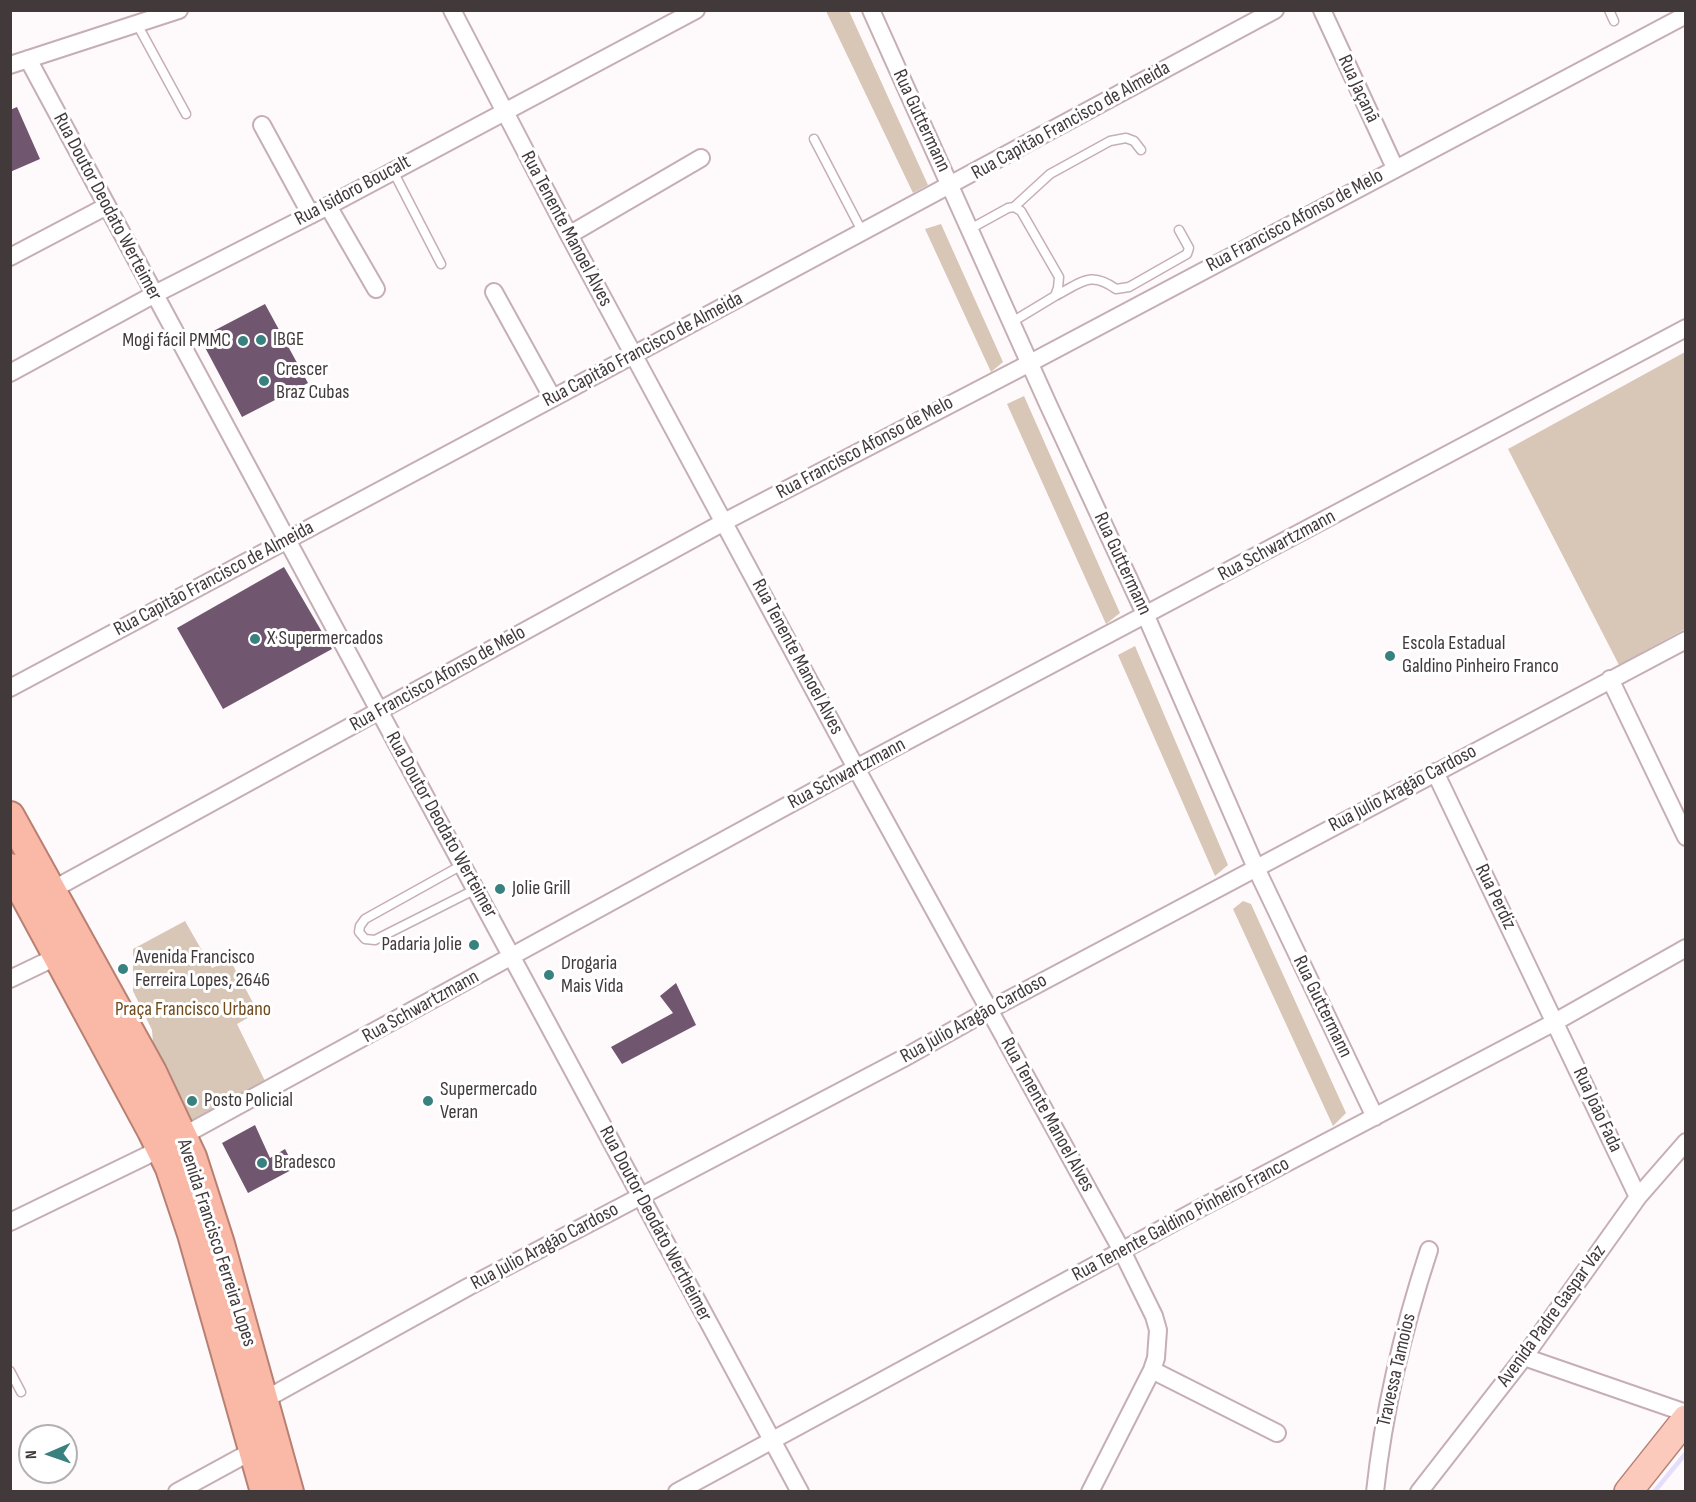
<!DOCTYPE html>
<html>
<head>
<meta charset="utf-8">
<style>
	body { margin:0 }
	#map { position:relative; width:1696px; height:1502px; overflow:hidden; background:#fef9fb; font-family:"Sofia Sans Condensed",sans-serif }
	canvas { display:block }
	.frame { position:absolute; inset:0; border:12px solid #42393b; pointer-events:none }
	.north { position:absolute; left:18px; top:1424px; width:60px; height:60px; box-sizing:border-box; background:#fff; border:2px solid #b3b0b1; border-radius:50%; rotate:268deg; font-size:16px; font-weight:700; line-height:24px; text-align:center; color:#42393b }
	.north::after { content:''; display:block; margin:auto; width:21px; height:27px; background:#39817f; clip-path:polygon(50% 0,100% 100%,50% 72%,0 100%) }
</style>
</head>
<body>
<div id="map">
<canvas width="1696" height="1502"></canvas>
<div class="frame"></div>
<div class="north">N</div>
</div>
<script>
const ctx = document.querySelector('canvas').getContext('2d');
ctx.lineJoin = 'round';
function fill(path, color) { ctx.fillStyle = color; ctx.fill(path, 'evenodd'); }
function strokePath(path, color, width, dash) { ctx.strokeStyle = color; ctx.lineWidth = width; ctx.lineCap = dash ? 'butt' : 'round'; ctx.setLineDash(dash || []); ctx.stroke(path); }
function label(font, color, halo, rows, align = 'center') {
  ctx.font = font + ' "Sofia Sans Condensed",sans-serif'; ctx.lineWidth = 6; ctx.setLineDash([]); ctx.textBaseline = 'middle'; ctx.strokeStyle = halo; ctx.fillStyle = color; for (const [text, x, y, turn = 0] of rows) {
    ctx.save(); ctx.translate(x, y); ctx.rotate((+turn || 0) * Math.PI / 180); ctx.textAlign = isNaN(turn) ? turn : align; if (halo) ctx.strokeText(text, 0, 0); ctx.fillText(text, 0, 0); ctx.restore();
  }
}
const green = new Path2D(`
	M 826,11 L 849,11 L 928,185 L 913,193 Z
	M 941,224 L 1003,362 L 991,372 L 925,229 Z
	M 1685,352 L 1685,629 L 1619,665 L 1508,449 Z
	M 1024,396 L 1120,613 L 1106,624 L 1007,404 Z
	M 1135,646 L 1228,865 L 1215,876 L 1118,655 Z
	M 1243,901 L 1251,904 L 1346,1113 L 1333,1126 L 1233,909 Z
	M 185,921 L 212,968 L 230,960 L 258,1012 L 237,1024 L 267,1085 L 196,1127 L 154,1056 L 152,1030 L 133,991 L 133,949 Z`);
const stream = new Path2D(`
	M 1654,1492 L 1686,1453`);
const building = new Path2D(`
	M 17,107 L 40,159 L 10,172 L 10,110 Z
	M 265,304 L 308,383 L 242,417 L 200,338 Z
	M 284,567 L 332,649 L 223,709 L 177,628 Z
	M 676,983 L 696,1025 L 622,1064 L 611,1047 L 673,1013 L 660,996 Z
	M 255,1125 L 270,1158 L 285,1149 L 295,1168 L 248,1193 L 222,1143 Z`);
const service = new Path2D(`
	M 1609,10 L 1614,21
	M 137,24 L 186,114
	M 814,139 L 863,233
	M 393,171 L 441,264
	M 1014,207 L 1050,174 L 1110,141 L 1126,138 L 1134,141 L 1141,150
	M 970,229 L 1008,208 L 1014,207 L 1021,211 L 1059,277 L 1058,288 L 1055,296 L 1012,322
	M 1055,296 C 1081,283 1090,270 1116,289 L 1129,287 L 1187,254 L 1189,248 L 1179,230
	M 462,865 L 365,919 L 360,926 L 359,932 L 365,939 L 375,940 L 476,889
	M 10,1371 L 21,1392`);
const minor = new Path2D(`
	M 452,10 L 569,235 L 856,768 L 1122,1251 L 1154,1316 L 1158,1330 L 1156,1358 L 1152,1370 L 1090,1492
	M 871,10 L 1047,402 L 1146,616 L 1256,868 L 1375,1117
	M 1322,10 L 1395,168
	M 28,59 L 800,1492
	M 10,65 L 179,10
	M 262,125 L 311,215
	M 328,206 L 376,289
	M 569,235 L 701,158
	M 10,257 L 107,206
	M 494,292 L 552,397
	M 10,373 L 155,294 L 328,206 L 696,10
	M 1610,679 L 1686,837
	M 10,688 C 432,462 854,239 1275,10
	M 1435,772 L 1638,1197
	M 50,891 L 724,522 L 1030,363 L 1686,15
	M 10,979 L 58,956
	M 10,1222 L 146,1156 L 856,768 L 1686,328
	M 1524,1357 L 1686,1413
	M 1152,1370 L 1277,1433
	M 264,1400 L 468,1287 L 902,1059 L 989,1010 L 1686,640
	M 177,1492 L 254,1450
	M 677,1492 L 1193,1212 L 1555,1022 L 1686,948
	M 1375,1492 C 1384,1409 1403,1329 1429,1250
	M 1419,1492 L 1524,1357 L 1638,1197 L 1686,1142`);
const primary = new Path2D(`
	M 1628,1492 L 1686,1419`);
const trunk = new Path2D(`
	M 10,816 L 152,1072 L 192,1157 L 220,1244 L 289,1492
	M 10,868 L 152,1131 L 170,1168 L 192,1234 L 265,1492`);
const markers = [
	[261,340,6,"#39817f"],
	[243,341,6,"#39817f"],
	[264,381,6,"#39817f"],
	[255,639,6,"#39817f"],
	[1390,656,6,"#39817f"],
	[500,889,6,"#39817f"],
	[474,945,6,"#39817f"],
	[123,969,6,"#39817f"],
	[549,975,6,"#39817f"],
	[192,1101,6,"#39817f"],
	[428,1101,6,"#39817f"],
	[262,1163,6,"#39817f"]
];
const streetNames = [
	["Rua Jaçanã",1358,89,65],
	["Rua Guttermann",921,121,65],
	["Rua Capitão Francisco de Almeida",1071,121,-29],
	["Rua Isidoro Boucalt",353,191,-28],
	["Rua Doutor Deodato Werteimer",107,207,62],
	["Rua Francisco Afonso de Melo",1295,221,-28],
	["Rua Tenente Manoel Alves",566,229,62],
	["Rua Capitão Francisco de Almeida",643,350,-28],
	["Rua Francisco Afonso de Melo",865,448,-28],
	["Rua Schwartzmann",1277,546,-28],
	["Rua Guttermann",1122,564,65],
	["Rua Capitão Francisco de Almeida",214,579,-28],
	["Rua Tenente Manoel Alves",797,657,62],
	["Rua Francisco Afonso de Melo",438,679,-29],
	["Rua Schwartzmann",847,774,-28],
	["Rua Julio Aragão Cardoso",1403,789,-28],
	["Rua Doutor Deodato Werteimer",441,825,61],
	["Rua Perdiz",1495,897,64],
	["Rua Schwartzmann",421,1007,-29],
	["Rua Guttermann",1322,1007,64],
	["Rua Julio Aragão Cardoso",974,1019,-29],
	["Rua João Fada",1597,1110,65],
	["Rua Tenente Manoel Alves",1047,1115,61],
	["Rua Tenente Galdino Pinheiro Franco",1181,1220,-28],
	["Rua Doutor Deodato Wertheimer",655,1224,62],
	["Avenida Francisco Ferreira Lopes",216,1243,72],
	["Rua Julio Aragão Cardoso",545,1247,-28],
	["Avenida Padre Gaspar Vaz",1552,1316,-54],
	["Travessa Tamoios",1397,1370,-77]
];
const poiNames = [
	["IBGE",273,340],
	["Mogi fácil PMMC",231,341,"right"],
	["Crescer",276,370],
	["Braz Cubas",276,393],
	["X Supermercados",267,639],
	["Escola Estadual",1402,644],
	["Galdino Pinheiro Franco",1402,667],
	["Jolie Grill",512,889],
	["Padaria Jolie",462,945,"right"],
	["Avenida Francisco",135,958],
	["Ferreira Lopes, 2646",135,981],
	["Drogaria",561,964],
	["Mais Vida",561,987],
	["Supermercado",440,1090],
	["Veran",440,1113],
	["Posto Policial",204,1101],
	["Bradesco",274,1163]
];
const parkNames = [
	["Praça Francisco Urbano",193,1010]
];
fill(green, '#d8c7b6');
strokePath(stream, '#e4defc', 4.5);
fill(building, '#70566f');
strokePath(service, '#c6afb4', 11);
strokePath(minor, '#c6afb4', 20);
strokePath(primary, '#b88073', 30);
strokePath(trunk, '#b88073', 32);
strokePath(service, '#fff', 8);
strokePath(minor, '#fff', 16);
strokePath(primary, '#fbcabd', 27);
strokePath(trunk, '#fab8a7', 28);
for (const [x, y, r, color] of markers) { const dot = new Path2D(); dot.arc(x, y, r, 0, 2 * Math.PI); ctx.fillStyle = color; ctx.fill(dot); strokePath(dot, '#fff', 2); }
label('20px', '#42393b', '#fff', streetNames);
label('20px', '#42393b', '#fff', poiNames, 'left');
label('20px', '#714b1b', '#fff', parkNames);
</script>
</body>
</html>
